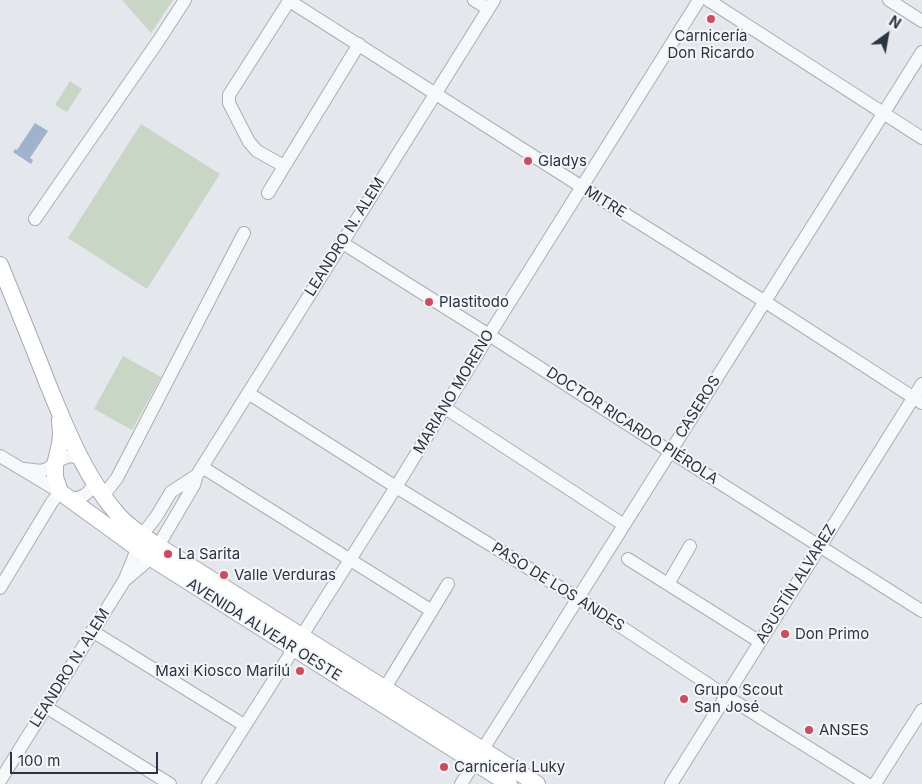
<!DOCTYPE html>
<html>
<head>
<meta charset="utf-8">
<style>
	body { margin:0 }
	#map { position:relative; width:922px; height:784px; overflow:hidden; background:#e4e7ec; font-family:Inter,sans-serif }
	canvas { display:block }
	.north { position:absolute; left:862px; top:10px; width:50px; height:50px; -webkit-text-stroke:4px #f4f6f9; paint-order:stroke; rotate:32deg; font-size:14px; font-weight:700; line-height:20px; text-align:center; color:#2b3445 }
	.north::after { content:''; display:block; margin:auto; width:18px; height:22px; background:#2b3445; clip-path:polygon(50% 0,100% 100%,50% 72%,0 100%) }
	.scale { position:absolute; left:10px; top:752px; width:148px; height:22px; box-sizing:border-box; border:2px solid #2b3445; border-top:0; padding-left:6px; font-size:15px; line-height:18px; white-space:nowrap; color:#2b3445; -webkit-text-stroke:4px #f4f6f9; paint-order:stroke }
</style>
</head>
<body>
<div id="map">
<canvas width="922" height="784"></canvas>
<div class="north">N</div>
<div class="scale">100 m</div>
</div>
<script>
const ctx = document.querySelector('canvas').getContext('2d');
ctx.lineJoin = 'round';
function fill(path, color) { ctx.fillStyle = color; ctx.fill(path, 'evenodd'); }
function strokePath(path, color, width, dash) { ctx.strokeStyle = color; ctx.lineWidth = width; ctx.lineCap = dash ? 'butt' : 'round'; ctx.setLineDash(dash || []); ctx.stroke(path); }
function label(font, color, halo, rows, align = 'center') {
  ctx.font = font + ' Inter,sans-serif'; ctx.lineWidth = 4; ctx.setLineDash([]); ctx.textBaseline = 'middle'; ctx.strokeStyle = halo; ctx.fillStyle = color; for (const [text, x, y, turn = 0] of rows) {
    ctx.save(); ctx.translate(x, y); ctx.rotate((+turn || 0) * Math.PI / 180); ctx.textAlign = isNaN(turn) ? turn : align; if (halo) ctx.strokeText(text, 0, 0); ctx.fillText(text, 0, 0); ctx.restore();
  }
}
const green = new Path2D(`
	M 122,0 L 173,0 L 151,33 Z
	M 70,81 L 82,89 L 67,112 L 55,105 Z
	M 141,124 L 220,174 L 147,289 L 68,238 Z
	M 123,356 L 161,377 L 132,430 L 94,409 Z`);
const water = new Path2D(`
	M 35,123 L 48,131 L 30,158 L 33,160 L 31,164 L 13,152 L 15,149 L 17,150 Z`);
const minor = new Path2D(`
	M 288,0 L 582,187 L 764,301 L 922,403
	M 474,0 L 488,9
	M 708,0 L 922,138
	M 889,0 L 922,21
	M 284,166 L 257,151 L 249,142 L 229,103 L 229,95 L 289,1
	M 268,193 L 359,44
	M 35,219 L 159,40 L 185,0
	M 341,242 L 489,335 L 671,452 L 922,611
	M 248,393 L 396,487 L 579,599 L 726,696 L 867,784
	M 445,408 L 624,525
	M 0,456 L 60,492 L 52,502 L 0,588
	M 202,467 L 432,611
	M 25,469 L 41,471 L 47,469 L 62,459 L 70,456 L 81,458
	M 103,496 L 117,478 L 244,233
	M 69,499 C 83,498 88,495 95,482
	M 628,559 L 760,642
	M 124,581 L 151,558 L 194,485 L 197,475 L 202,467 L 494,0
	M 668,584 L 690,546
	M 92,631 L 244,725
	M 385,688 L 448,584
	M 46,707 L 170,784
	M 0,781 L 124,581 L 132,562 L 142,535 L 156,517 L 171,492 L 197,475
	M 208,784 L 396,487 L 489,335 L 699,0
	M 461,784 L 922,52
	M 671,784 L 922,384
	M 875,784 L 922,710`);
const major = new Path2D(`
	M 0,265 C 16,304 32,343 47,382 C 66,428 85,478 119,516 C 130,528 145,537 158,546 L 537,784
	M 60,420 L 61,435 L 60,444 L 55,465 L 55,477 L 60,492 L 151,558 L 509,784`);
const markers = [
	[711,19,5,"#d1495b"],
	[528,161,5,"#d1495b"],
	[429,302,5,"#d1495b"],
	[168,554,5,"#d1495b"],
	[224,575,5,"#d1495b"],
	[785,634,5,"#d1495b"],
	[300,671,5,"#d1495b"],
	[684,699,5,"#d1495b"],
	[809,730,5,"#d1495b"],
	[444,767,5,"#d1495b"]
];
const poiNames = [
	["Carnicería",711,36,"center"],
	["Don Ricardo",711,53,"center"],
	["Gladys",538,161],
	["Plastitodo",439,302],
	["La Sarita",178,554],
	["Valle Verduras",234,575],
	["Don Primo",795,634],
	["Maxi Kiosco Marilú",290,671,"right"],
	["Grupo Scout",694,690],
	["San José",694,707],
	["ANSES",819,730],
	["Carnicería Luky",454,767]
];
const streetNames = [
	["MITRE",605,202,32],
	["LEANDRO N. ALEM",345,237,-58],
	["MARIANO MORENO",454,392,-59],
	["CASEROS",698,407,-58],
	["DOCTOR RICARDO PIÉROLA",632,426,33],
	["AGUSTÍN ALVAREZ",796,584,-58],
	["PASO DE LOS ANDES",558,587,32],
	["AVENIDA ALVEAR OESTE",264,630,32],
	["LEANDRO N. ALEM",70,668,-58]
];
fill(green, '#c9d6c5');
fill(water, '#9fb4cc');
strokePath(minor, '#a9aeb7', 14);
strokePath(major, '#a3abb8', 18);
strokePath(minor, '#f7f8fa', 12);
strokePath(major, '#fff', 16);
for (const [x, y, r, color] of markers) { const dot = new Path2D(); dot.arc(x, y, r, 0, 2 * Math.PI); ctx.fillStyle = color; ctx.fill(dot); strokePath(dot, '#f4f6f9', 2); }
label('15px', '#2b3445', '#f4f6f9', poiNames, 'left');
label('15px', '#2b3445', '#f4f6f9', streetNames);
</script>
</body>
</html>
